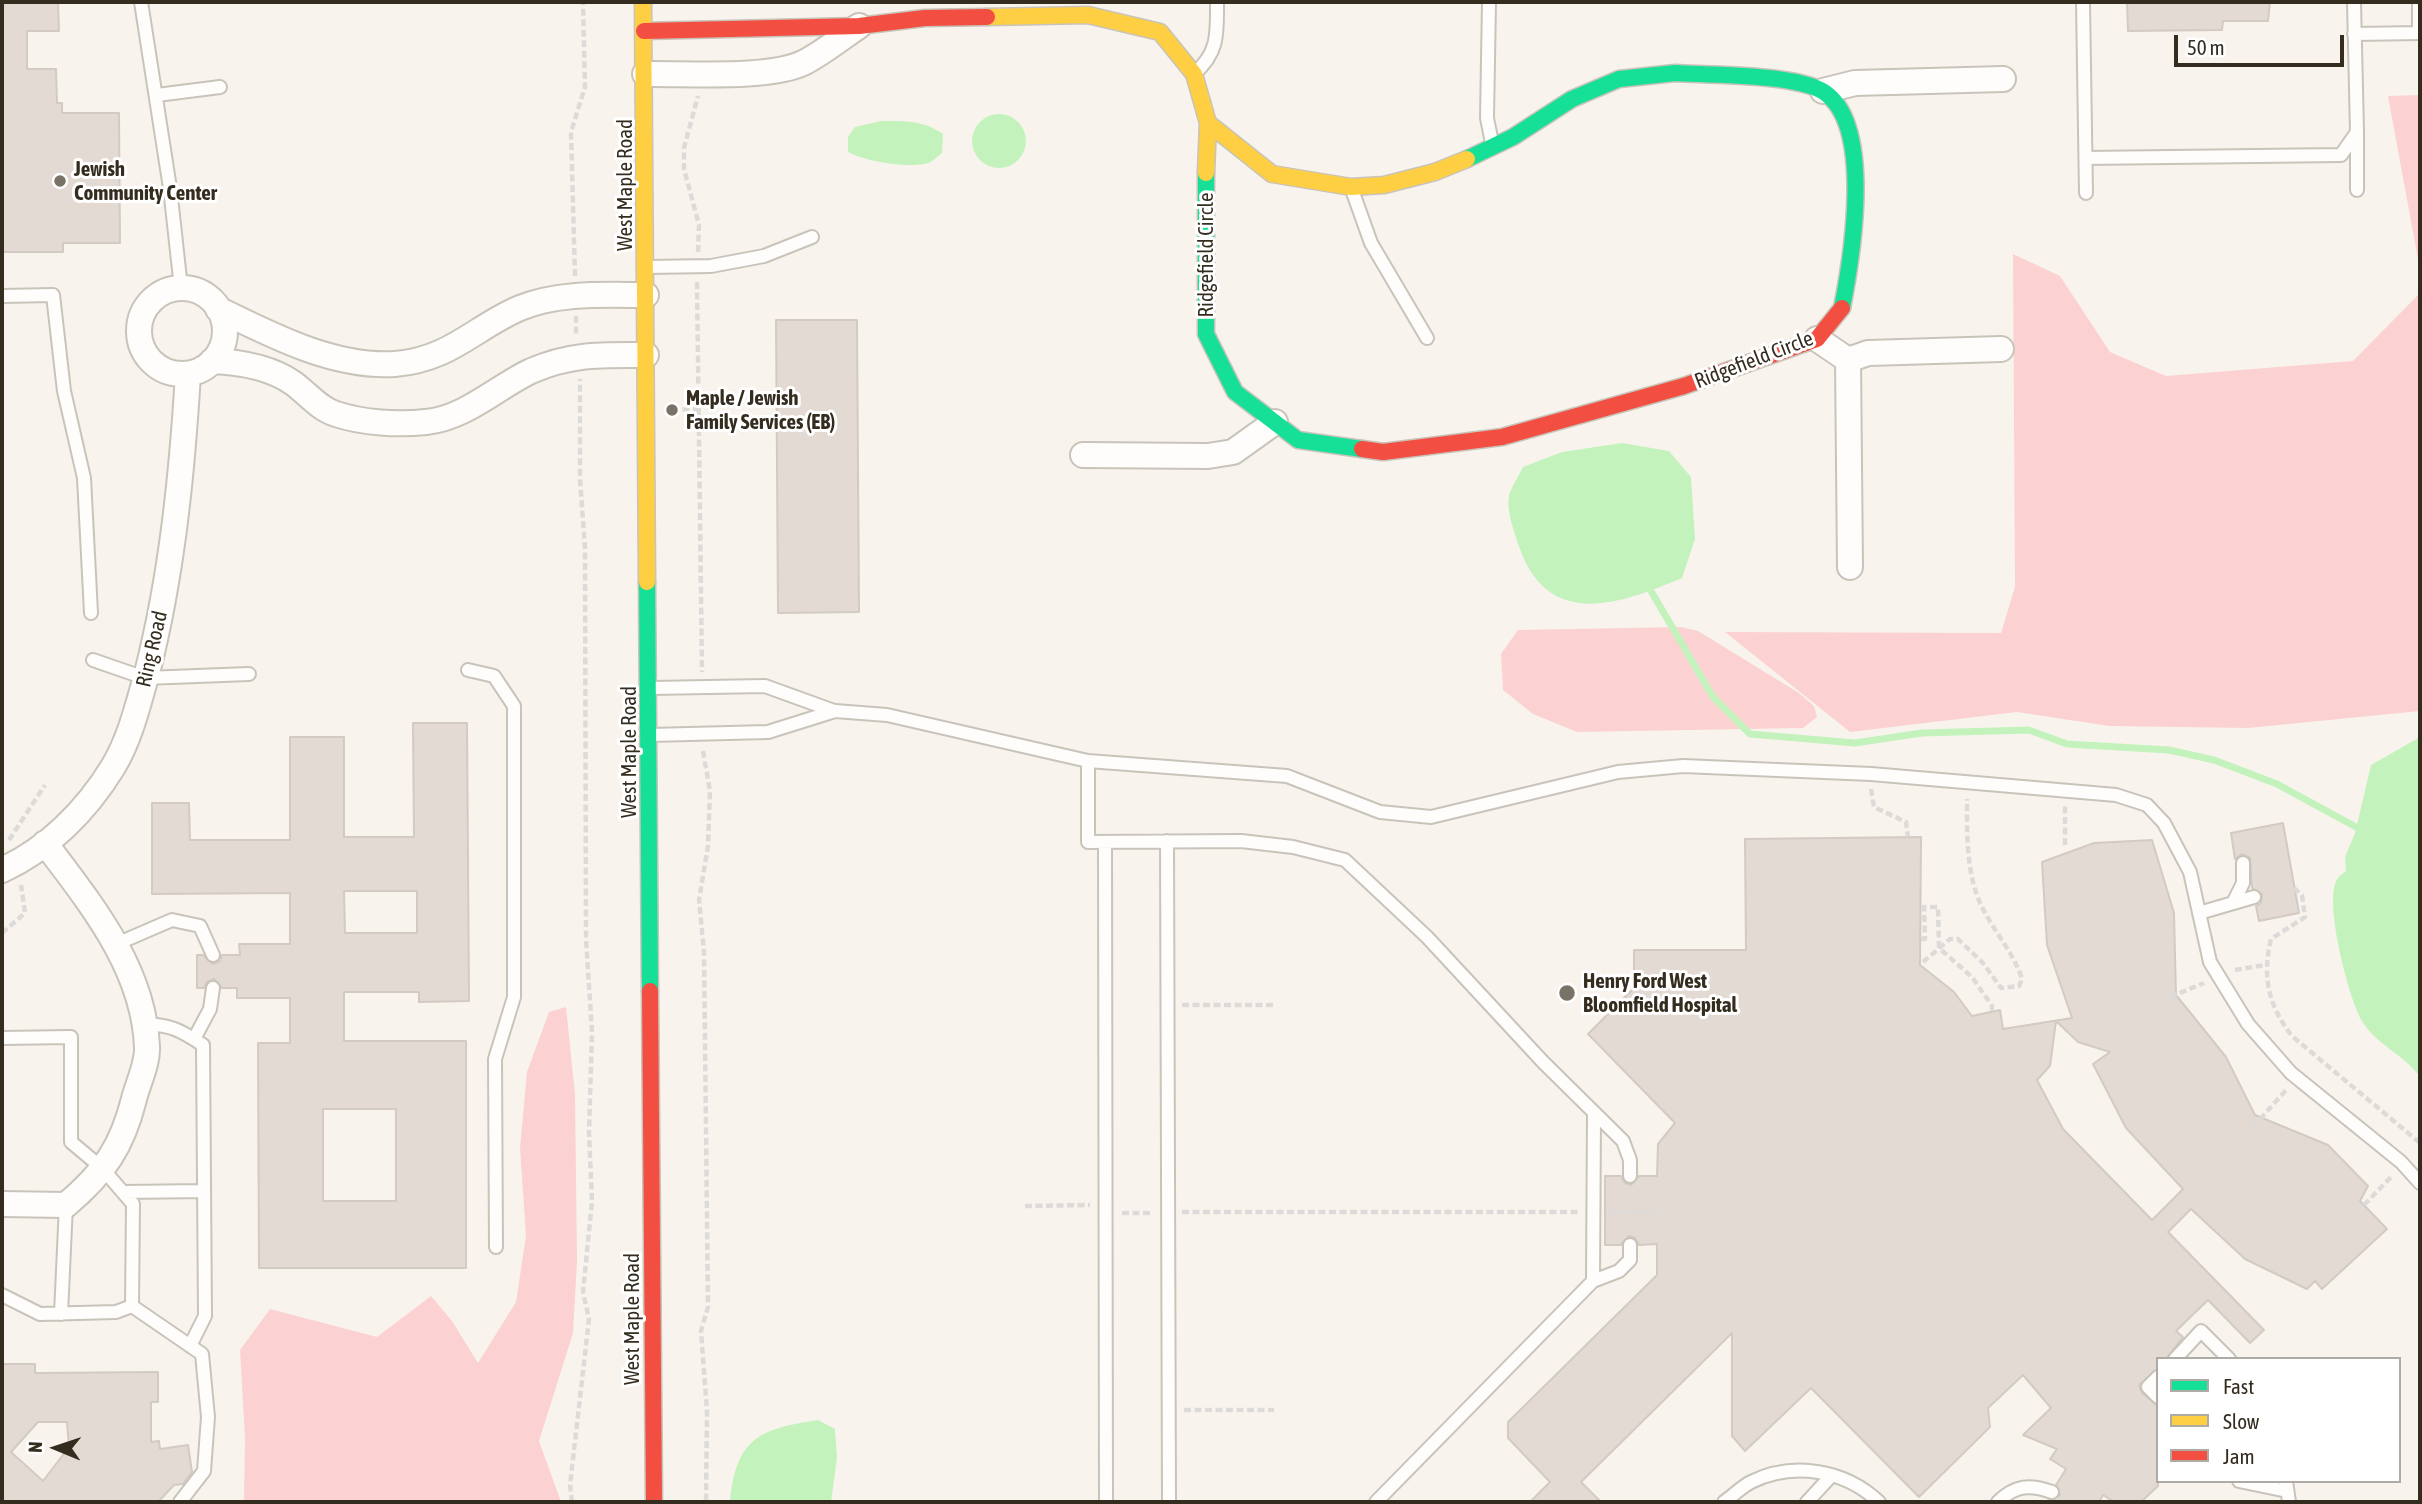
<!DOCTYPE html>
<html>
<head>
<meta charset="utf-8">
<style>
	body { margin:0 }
	#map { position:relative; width:2422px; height:1504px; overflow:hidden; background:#f8f4ed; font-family:"Asap Condensed",sans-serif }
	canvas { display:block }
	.frame { position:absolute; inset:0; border:4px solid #342c1f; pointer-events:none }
	.legend { position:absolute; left:2156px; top:1357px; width:245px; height:126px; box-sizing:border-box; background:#fff; border:2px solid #aeaba5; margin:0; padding:9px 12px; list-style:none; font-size:21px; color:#342c1f }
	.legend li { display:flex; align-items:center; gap:14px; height:35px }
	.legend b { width:35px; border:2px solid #aeaba5 }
	.north { position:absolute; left:21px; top:1413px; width:70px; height:70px; -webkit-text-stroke:5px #fff; paint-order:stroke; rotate:272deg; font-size:19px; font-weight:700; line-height:28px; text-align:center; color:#342c1f }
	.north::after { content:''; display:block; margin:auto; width:24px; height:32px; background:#342c1f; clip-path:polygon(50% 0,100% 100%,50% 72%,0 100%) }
	.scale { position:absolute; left:2174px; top:35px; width:170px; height:32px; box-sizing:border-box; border:4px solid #342c1f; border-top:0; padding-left:9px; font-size:21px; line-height:24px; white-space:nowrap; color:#342c1f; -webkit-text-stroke:5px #fff; paint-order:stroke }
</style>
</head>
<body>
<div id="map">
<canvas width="2422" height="1504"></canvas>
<div class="frame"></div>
<ul class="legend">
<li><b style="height:9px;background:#16e098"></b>Fast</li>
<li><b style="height:9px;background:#ffcf43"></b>Slow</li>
<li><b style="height:9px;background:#f24e42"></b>Jam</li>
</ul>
<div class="north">N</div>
<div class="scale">50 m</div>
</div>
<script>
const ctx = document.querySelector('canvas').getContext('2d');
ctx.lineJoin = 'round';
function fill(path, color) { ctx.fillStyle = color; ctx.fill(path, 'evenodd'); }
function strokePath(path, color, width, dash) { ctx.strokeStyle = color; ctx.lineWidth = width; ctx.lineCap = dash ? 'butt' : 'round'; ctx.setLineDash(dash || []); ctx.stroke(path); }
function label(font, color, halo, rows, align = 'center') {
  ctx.font = font + ' "Asap Condensed",sans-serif'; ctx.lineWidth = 6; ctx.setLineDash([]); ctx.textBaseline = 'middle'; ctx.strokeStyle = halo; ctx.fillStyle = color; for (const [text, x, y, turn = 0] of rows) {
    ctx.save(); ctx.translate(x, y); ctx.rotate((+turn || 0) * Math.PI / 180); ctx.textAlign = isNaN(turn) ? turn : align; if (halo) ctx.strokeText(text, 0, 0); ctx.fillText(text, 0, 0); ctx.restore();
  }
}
const green = new Path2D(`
	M 2420,95 L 2420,270 L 2388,96 Z
	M 2013,254 L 2060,276 L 2110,352 L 2166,376 L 2353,361 L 2420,293 L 2420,711 L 2248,728 L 2109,726 L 2017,712 L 1850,732 L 1725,632 L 2001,633 L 2015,587 Z
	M 1681,627 L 1698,631 L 1799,693 L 1814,706 L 1817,717 L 1803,728 L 1577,732 L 1533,714 L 1503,690 L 1501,654 L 1518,630 Z
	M 566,1007 L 575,1094 L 577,1261 L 573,1333 L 539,1441 L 561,1502 L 244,1502 L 245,1438 L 240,1350 L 270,1309 L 377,1337 L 431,1296 L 452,1321 L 478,1363 L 516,1302 L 526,1236 L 520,1148 L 527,1072 L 549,1012 Z`);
const water = new Path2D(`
	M972 141a27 27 0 1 1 54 0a27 27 0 1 1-54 0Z
	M 881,121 C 905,121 923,120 943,134 L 942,153 C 938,156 932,162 928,163 C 908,169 865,161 848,152 L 848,137 L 855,127 Z
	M 1622,443 L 1669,451 L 1691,477 L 1695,539 L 1682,578 C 1621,604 1549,630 1520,549 C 1515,535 1506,510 1509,496 C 1511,487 1519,476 1523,467 L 1562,452 Z
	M 2420,737 L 2420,1077 C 2404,1054 2376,1045 2362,1021 C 2349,999 2322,898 2338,878 C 2340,875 2343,874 2346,871 L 2345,857 L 2355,833 L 2371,765 Z
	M 818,1420 L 835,1429 L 837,1458 L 831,1502 L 730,1502 C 736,1439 758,1429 818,1420 Z`);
const stream = new Path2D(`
	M 1651,591 L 1713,697 L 1750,734 L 1855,743 L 1922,733 L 2029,730 L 2067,744 L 2169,750 L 2214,760 L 2277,784 L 2356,827`);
const building = new Path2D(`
	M 2,2 L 58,2 L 59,31 L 27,31 L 27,69 L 56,69 L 57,103 L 62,103 L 62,113 L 119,113 L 120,243 L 63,243 L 63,252 L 2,252 Z
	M 2127,2 L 2270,2 L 2268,21 L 2223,21 L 2222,30 L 2128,31 Z
	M 776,320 L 857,320 L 859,612 L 778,613 Z
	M 413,723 L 467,723 L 469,1001 L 419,1002 L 419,992 L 344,992 L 344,1041 L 466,1041 L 466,1268 L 259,1268 L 258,1043 L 290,1043 L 290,998 L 237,998 L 237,988 L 222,988 L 214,979 L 207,982 L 204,988 L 197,988 L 197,955 L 203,955 L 213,964 L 220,961 L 222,955 L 240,955 L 239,944 L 290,944 L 290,893 L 152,894 L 152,803 L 189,803 L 190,840 L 290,840 L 290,737 L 344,737 L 344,837 L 414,837 ZM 344,891 L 417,891 L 417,933 L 345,933 ZM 323,1109 L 396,1109 L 396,1201 L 323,1201 Z
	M 2283,823 L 2299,913 L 2259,921 L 2256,906 L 2261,903 L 2262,894 L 2252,888 L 2250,858 L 2242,854 L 2235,859 L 2231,833 Z
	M 1921,837 L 1920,965 L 1954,992 L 1972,1016 L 2000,1010 L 2003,1029 L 2072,1018 L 2047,945 L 2042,862 L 2094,843 L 2152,840 L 2174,913 L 2176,995 L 2226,1057 L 2255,1115 L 2328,1145 L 2368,1186 L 2360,1201 L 2387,1229 L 2322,1289 L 2315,1281 L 2307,1289 L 2245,1259 L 2191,1209 L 2168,1232 L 2264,1330 L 2250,1343 L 2208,1300 L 2176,1331 L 2183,1337 L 2166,1359 L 2158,1359 L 2158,1368 L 2139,1385 L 2142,1393 L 2158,1406 L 2158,1486 L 2141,1502 L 2114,1502 L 2103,1495 L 2099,1502 L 2045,1502 L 2060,1495 L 2056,1485 L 2066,1469 L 2050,1459 L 2057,1449 L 2023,1435 L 2051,1408 L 2023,1375 L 1988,1408 L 1990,1427 L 1919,1497 L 1811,1388 L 1745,1451 L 1732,1436 L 1732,1333 L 1581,1482 L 1601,1502 L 1530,1502 L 1550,1482 L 1508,1438 L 1508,1422 L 1657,1275 L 1657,1244 L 1639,1245 L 1635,1238 L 1629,1236 L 1621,1245 L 1605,1245 L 1605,1176 L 1621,1176 L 1625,1183 L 1631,1185 L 1639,1176 L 1657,1176 L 1658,1144 L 1675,1123 L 1588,1034 L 1634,988 L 1634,950 L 1746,950 L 1745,839 ZM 2056,1021 L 2078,1042 L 2110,1052 L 2093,1064 L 2126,1128 L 2183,1189 L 2152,1220 L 2063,1129 L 2037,1080 L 2050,1066 Z
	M 2,1364 L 35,1364 L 35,1373 L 158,1372 L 158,1402 L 151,1402 L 151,1442 L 159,1441 L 160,1449 L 188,1445 L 192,1472 L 183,1484 L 174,1485 L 158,1502 L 2,1502 ZM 38,1422 L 67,1422 L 69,1447 L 43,1481 L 11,1452 Z`);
const path = new Path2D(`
	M 698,252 L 699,225 L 684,169 L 684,148 L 698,96
	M 575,276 L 571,132 L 585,87 L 583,2
	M 697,282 L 702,672
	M 576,316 L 576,335
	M 672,410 L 699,409
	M 703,751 L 710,791 L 708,846 L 699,900 L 704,952 L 708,1307 L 701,1331 L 707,1411 L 706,1502
	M 1871,789 L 1874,807 L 1906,822 L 1908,837
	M 9,840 L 45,785
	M 2065,845 L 2065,804
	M 2294,888 L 2302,895 L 2305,917 L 2271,939 C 2262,977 2268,1005 2292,1036 L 2420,1143
	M 2,933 L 25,913 L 21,885
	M 1921,939 L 1925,939 L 1924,907 L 1938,907 L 1939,948 L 1972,977 L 1992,1006 L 1992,1011
	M 1923,962 L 1950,939 L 1958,939 L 1983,963 L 2001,988 L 2019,986 L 2022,979 C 2014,953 1994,932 1982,907 C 1966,875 1967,834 1967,799
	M 2235,970 L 2265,965
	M 2170,997 L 2204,983
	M 1182,1005 L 1275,1005
	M 2253,1127 L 2287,1089
	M 2364,1205 L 2393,1175
	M 1025,1206 L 1090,1205
	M 1182,1212 L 1579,1212
	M 1609,1212 L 1657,1212
	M 1122,1213 L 1152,1213
	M 1184,1410 L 1274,1410
	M 572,1502 L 570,1485 L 589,1319 L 583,1292 L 592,1201 L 589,1133 L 592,1032 L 586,939 L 585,548 L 580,479 L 580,379`);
const lane = new Path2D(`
	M 141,2 L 170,188 L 181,288
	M 1489,2 L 1487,118 L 1492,143
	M 2083,2 L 2086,193
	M 2419,33 L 2419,2
	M 2354,34 L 2420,33
	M 1194,74 C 1219,52 1217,34 1217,2
	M 157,95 L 220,87
	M 2357,133 L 2357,190
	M 2086,158 L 2341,155 L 2357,132 L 2354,2
	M 1351,187 L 1371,243 L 1427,338
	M 647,267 L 711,266 L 764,256 L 812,237
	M 2,296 L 53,295 L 64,391 L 84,478 L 91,613
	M 93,660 L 145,678 L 249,674
	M 468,670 L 494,676 L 514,706 L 514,997 L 495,1059 L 496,1247
	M 651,688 L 765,686 L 834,711
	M 650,735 L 768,732 L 835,711 L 887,715 L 1088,761 L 1287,776 L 1380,812 L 1431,817 L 1618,772 L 1683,766 L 1871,774 L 2116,795 L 2147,805 L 2164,823 L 2190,872 L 2210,962 L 2248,1024 L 2291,1073 L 2401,1162 L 2420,1183
	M 1088,761 L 1088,842 L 1241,841 L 1293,847 L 1345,860 L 1427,937 L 1543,1062 L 1623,1141 L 1630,1160 L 1630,1176
	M 1167,841 L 1169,1502
	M 1105,842 L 1106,1502
	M 2233,903 L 2243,883 L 2243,863
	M 2199,913 L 2254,897
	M 114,945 L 172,920 L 200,926 L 213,955
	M 143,1025 C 168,1023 182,1031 203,1045 L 205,1316 L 190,1346
	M 2,1038 L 71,1037 L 71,1142 L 102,1168 L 133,1204 L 132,1306
	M 194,1039 L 210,1009 L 213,988
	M 124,1192 L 204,1191
	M 1593,1281 L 1594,1115
	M 2,1295 L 40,1314 L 116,1312 L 132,1306 L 202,1354 L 208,1417 L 204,1471 L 180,1502
	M 61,1314 L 66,1205
	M 2175,1359 L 2201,1331 L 2229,1359
	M 2158,1377 L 2148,1387 L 2158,1397
	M 2239,1481 L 2287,1491
	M 2286,1481 L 2289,1502
	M 1376,1502 L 1593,1281 L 1619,1271 L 1630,1260 L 1630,1245
	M 1724,1502 C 1733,1496 1741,1487 1751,1482 C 1794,1461 1845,1470 1879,1502
	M 1807,1502 L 1832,1475
	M 1998,1502 C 2015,1485 2030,1484 2052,1492`);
const street = new Path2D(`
	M 645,74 C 686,73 770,80 805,62 C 824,52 841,38 859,26
	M 1823,91 L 1855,83 L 2003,79
	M139 331a43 43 0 1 1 86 0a43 43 0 1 1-86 0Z
	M 218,309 C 271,335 334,368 395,364 C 450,360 475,327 520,308 C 559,292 604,295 646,295
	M 1817,339 L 1848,360 L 1850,567
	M 1848,360 L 1868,353 L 2001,349
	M 212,361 C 239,362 270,367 293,383 C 307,393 319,409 336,414 C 363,423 398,425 426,422 C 466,418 497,387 531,371 C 572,353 603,355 646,355
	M 1083,455 L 1208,456 L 1233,452 L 1275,422
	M 2,870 C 48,849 86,811 113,767 C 130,739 138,705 147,673 C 172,575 182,474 188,374
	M 2,1204 L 66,1205 C 104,1173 122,1147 134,1099 C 138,1083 148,1063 147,1047 C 144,968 90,903 45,843`);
const fast = new Path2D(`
	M 1675,73 C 1710,75 1797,74 1824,92 C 1874,125 1852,257 1842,308
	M 1467,159 L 1513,137 L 1572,99 L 1619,79 L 1675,73
	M 1206,173 L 1206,334 L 1235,392 L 1298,440 L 1362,449
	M 647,582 L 650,991`);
const slow = new Path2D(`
	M 643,2 L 647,582
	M 987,17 L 1088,15 L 1160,32 L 1194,74 L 1208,123
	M 1206,173 L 1208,123 L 1272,174 L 1351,187 L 1384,185 L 1435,172 L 1467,159`);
const jam = new Path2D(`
	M 644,31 L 859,26 L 925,18 L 987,17
	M 1362,449 L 1383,452 L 1502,437 L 1684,386 L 1817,339 L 1842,308
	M 650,991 L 654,1502`);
const markers = [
	[60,181,7,"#797267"],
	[672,410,7,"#797267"],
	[1567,993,9,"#797267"]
];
const poiNames = [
	["Jewish",74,169],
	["Community Center",74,193],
	["Maple / Jewish",686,398],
	["Family Services (EB)",686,422],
	["Henry Ford West",1583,981],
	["Bloomfield Hospital",1583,1005]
];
const streetNames = [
	["West Maple Road",625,185,-90],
	["Ridgefield Circle",1206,255,-90],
	["Ridgefield Circle",1754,360,-21],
	["Ring Road",152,649,-77],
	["West Maple Road",629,752,-90],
	["West Maple Road",632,1319,-90]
];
fill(green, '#fbd2d1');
fill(water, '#c4f2bd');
strokePath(stream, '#c4f2bd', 7);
fill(building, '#e3dad3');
strokePath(building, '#d3cac3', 2);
strokePath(lane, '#c9c4ba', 16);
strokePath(street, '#c9c4ba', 28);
strokePath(fast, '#c9c4ba', 19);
strokePath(slow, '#c9c4ba', 19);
strokePath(jam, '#c9c4ba', 19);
strokePath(path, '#dddbd9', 4.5, [7, 3.5]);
strokePath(lane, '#fefdfc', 12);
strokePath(street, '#fefdfc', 24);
strokePath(fast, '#16e098', 16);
strokePath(slow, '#ffcf43', 16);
strokePath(jam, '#f24e42', 16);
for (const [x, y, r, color] of markers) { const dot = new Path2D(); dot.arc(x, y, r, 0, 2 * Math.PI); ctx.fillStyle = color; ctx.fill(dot); strokePath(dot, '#fff', 2.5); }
label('bold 21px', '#342c1f', '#fff', poiNames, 'left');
label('21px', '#342c1f', '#fff', streetNames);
</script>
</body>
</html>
